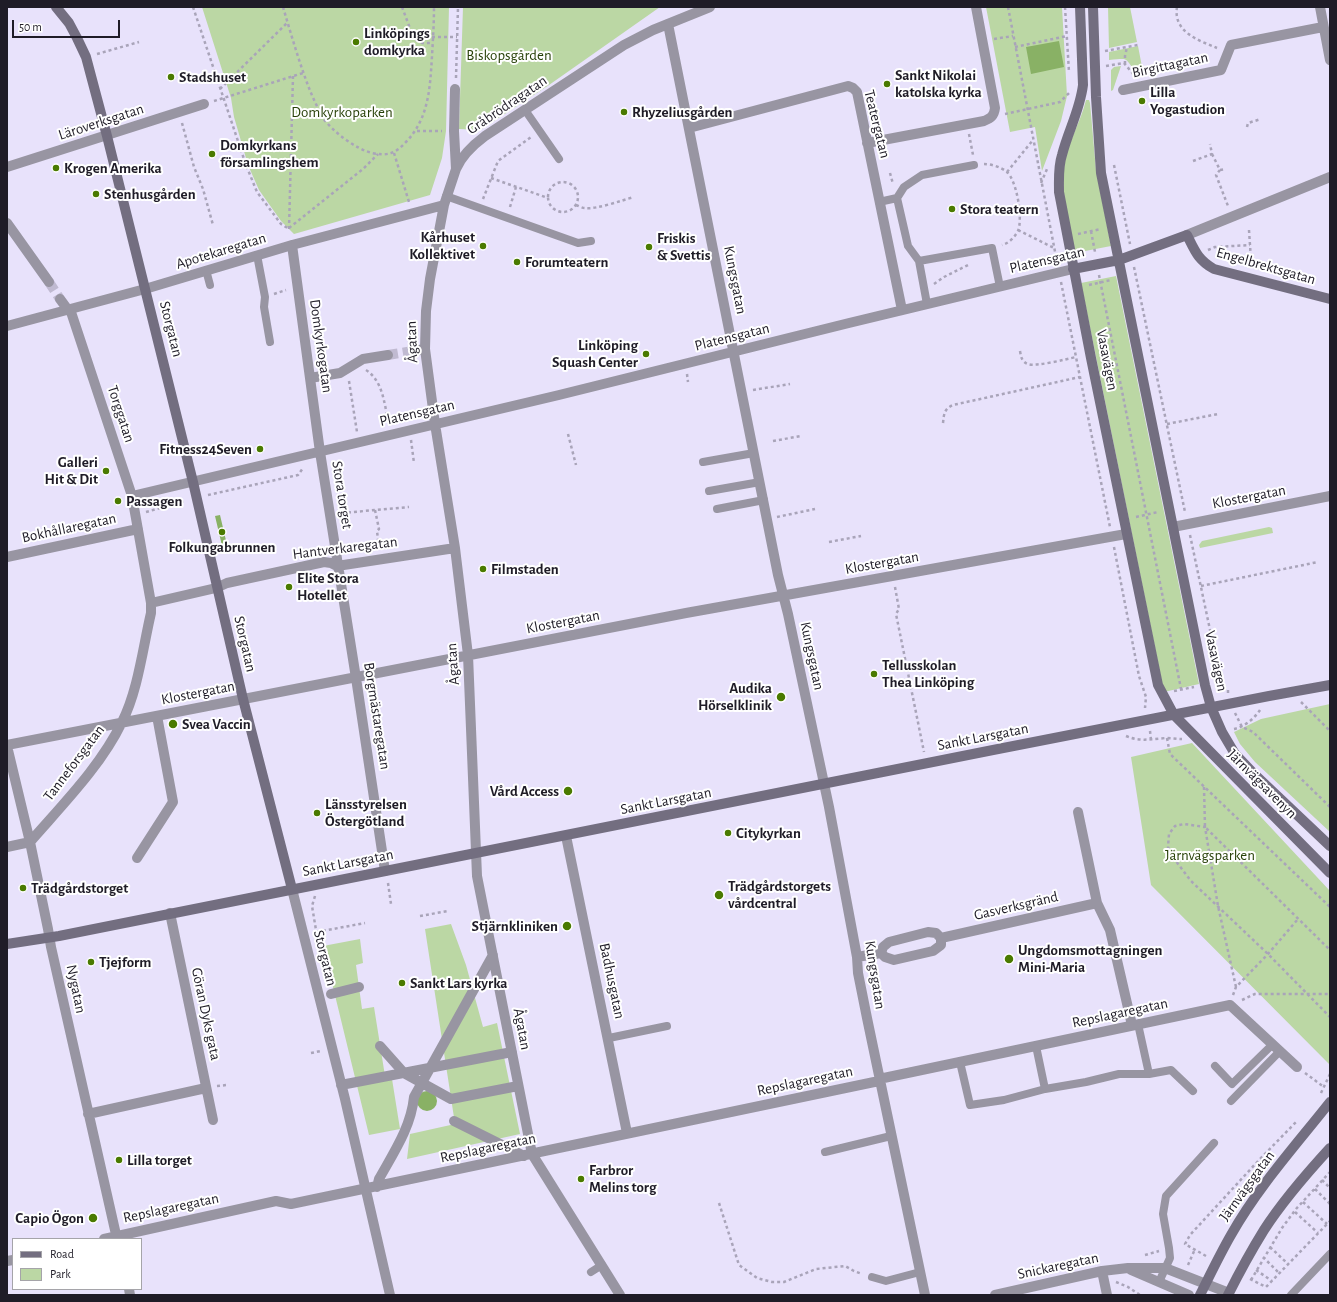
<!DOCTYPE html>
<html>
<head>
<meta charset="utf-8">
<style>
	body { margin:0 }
	#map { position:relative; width:1337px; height:1302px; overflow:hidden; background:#e8e2fb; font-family:"Alegreya Sans",sans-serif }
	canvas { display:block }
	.frame { position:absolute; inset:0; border:8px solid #1f1c27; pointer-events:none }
	.legend { position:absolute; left:12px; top:1238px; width:130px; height:52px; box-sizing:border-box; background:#fff; border:1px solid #a5a4a9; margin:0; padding:5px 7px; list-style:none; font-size:12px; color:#1f1c27 }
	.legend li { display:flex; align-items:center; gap:8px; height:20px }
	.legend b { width:20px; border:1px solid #a5a4a9 }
	.scale { position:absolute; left:12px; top:20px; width:108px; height:18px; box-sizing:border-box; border:2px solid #1f1c27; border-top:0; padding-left:5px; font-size:12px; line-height:14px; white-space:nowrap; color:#1f1c27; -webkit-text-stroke:3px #fff; paint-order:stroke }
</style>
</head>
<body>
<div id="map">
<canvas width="1337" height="1302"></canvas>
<div class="frame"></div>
<ul class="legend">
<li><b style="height:5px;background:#736e80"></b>Road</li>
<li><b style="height:11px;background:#bbd7a4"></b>Park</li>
</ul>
<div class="scale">50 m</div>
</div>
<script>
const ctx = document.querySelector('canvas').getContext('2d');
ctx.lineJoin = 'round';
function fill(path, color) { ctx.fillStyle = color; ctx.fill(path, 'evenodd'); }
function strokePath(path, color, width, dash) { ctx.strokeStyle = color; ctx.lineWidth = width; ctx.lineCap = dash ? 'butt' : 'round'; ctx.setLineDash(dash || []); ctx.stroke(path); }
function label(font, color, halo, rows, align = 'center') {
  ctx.font = font + ' "Alegreya Sans",sans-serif'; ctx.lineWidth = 4; ctx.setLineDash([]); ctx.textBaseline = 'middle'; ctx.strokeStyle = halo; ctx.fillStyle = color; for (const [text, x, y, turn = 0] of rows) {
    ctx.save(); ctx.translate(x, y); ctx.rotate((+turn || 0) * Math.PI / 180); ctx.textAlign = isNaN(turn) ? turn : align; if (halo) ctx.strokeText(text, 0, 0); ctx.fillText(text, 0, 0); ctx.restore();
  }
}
const green = new Path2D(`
	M 202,7 L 449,7 L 446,131 L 442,158 L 430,195 L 294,234 L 281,221 L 259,190 L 248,165 L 234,117 L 231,98 Z
	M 463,7 L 660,7 L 549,85 L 480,130 L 459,129 Z
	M 986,7 L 1062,7 L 1067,96 L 1061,121 L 1042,171 L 1035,127 L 1010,132 Z
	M 1108,7 L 1130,7 L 1137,42 L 1109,48 Z
	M 1138,46 L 1143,72 L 1136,71 C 1123,58 1131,58 1109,60 L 1109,52 Z
	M 1121,66 L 1113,90 L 1111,91 L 1111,70 L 1114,67 Z
	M 1086,100 L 1089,100 L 1090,103 L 1096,170 L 1111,246 L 1075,253 C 1070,224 1059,190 1065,161 C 1069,140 1081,121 1086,100 Z
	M 1116,276 L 1199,684 L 1164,692 L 1081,283 Z
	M 1269,527 L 1272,528 L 1273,533 L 1200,548 L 1199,545 L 1202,541 Z
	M 1330,704 L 1330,832 L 1255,762 L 1240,744 L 1234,732 L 1261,719 Z
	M 1192,743 L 1330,891 L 1330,1065 L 1151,885 L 1131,757 Z
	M 451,924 L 466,965 L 483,1027 L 497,1023 L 520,1134 L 407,1159 L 410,1134 L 455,1124 L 425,929 Z
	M 360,939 L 363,963 L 356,965 L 362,1009 L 374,1007 L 385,1076 L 392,1079 L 400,1129 L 369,1135 L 323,946 Z`);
const water = new Path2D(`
	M 1059,41 L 1064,67 L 1031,74 L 1026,47 Z
	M 220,515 L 228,549 L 223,550 L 215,516 Z
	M417 1101a10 10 0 1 1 20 0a10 10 0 1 1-20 0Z`);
const streetTunnel = new Path2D(`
	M 49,282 L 60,299
	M 388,355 L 413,351`);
const path = new Path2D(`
	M 193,7 L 246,165 L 257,192 L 281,224 L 289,229
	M 283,7 C 291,34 299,62 309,88 C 313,98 318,109 323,118 C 333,132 356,149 372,153 C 387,156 395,154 405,143 C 429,119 430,88 432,56 C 433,39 434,23 434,7
	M 402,7 L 414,39 L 422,43 L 432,43
	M 1008,7 L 1057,262
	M 1065,7 L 1069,72
	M 1177,7 C 1173,32 1198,40 1217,48
	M 432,37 L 457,37
	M 994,39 L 1013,36
	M 1015,47 L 1067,36
	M 1105,51 L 1138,45
	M 97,54 L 139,42
	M 1125,64 L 1125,56 L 1127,47
	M 1106,66 L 1124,63 L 1134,75
	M 456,78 L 458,7
	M 220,89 L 287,23
	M 214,101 L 303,73
	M 1005,114 L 1060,102 L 1069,93
	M 182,123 L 194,167 L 203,189 L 213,225
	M 1247,127 L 1248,123 L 1261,119
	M 417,131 L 442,131
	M 969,134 L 973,155
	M 394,153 L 409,202
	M 1212,154 L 1220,170 L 1226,169
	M 1193,161 L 1212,154 L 1210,144
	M 984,164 C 991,164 1001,167 1007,172 C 1017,181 1023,219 1018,231 C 1014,238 1009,243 1002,245
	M 1114,165 L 1130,244
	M 1220,170 L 1216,175 L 1228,206
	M 1007,172 L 1033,140
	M 890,173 L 893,184
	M 491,178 L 548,198
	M548 197a15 15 0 1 1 30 0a15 15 0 1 1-30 0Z
	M 1041,183 L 1047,169
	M 483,199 L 498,161 L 531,137
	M 576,205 C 579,206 582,208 585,208 C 595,210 623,200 634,197
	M 510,207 L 516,187
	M 289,228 L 363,169 L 378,154
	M 289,229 L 293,76
	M 1018,230 L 1054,248
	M 1249,230 L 1251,260
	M 1091,231 L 1095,252
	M 1078,234 L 1101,229
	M 1208,250 L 1215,247 L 1250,245
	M 1134,267 L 1185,512
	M 1099,275 L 1181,689
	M 1061,282 L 1110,527
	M 934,284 L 944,277 L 970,264
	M 1089,285 L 1111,280
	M 274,294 L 286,290
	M 1020,351 C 1021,357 1022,362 1028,364 C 1036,367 1067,359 1076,357
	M 366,370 C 384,382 384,405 389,424
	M 687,374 L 688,382
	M 349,381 L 357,432
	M 753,390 L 790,384
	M 943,423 C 944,414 944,409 953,405 L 1080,377
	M 1167,424 L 1218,414
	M 568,434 L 576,465
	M 411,440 L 414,463
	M 773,441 L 801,436
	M 208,495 L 298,475 L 303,468
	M 375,510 L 379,529 L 377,531 L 379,548
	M 146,512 L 185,501
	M 342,513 L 409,507
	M 777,517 L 815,509
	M 1136,517 L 1158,512
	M 1190,535 L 1221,682 L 1223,688 L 1228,690 L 1228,694
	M 829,542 L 861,536
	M 1114,547 L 1139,676 L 1146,697 L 1145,708
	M 1201,586 L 1318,562
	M 895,587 L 899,609 L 896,614 L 924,752
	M 1174,691 L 1194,687
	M 1301,702 L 1330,731
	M 1235,713 L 1242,727 L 1253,732 L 1330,807
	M 1234,729 C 1244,727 1254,719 1260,710
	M 1150,731 L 1151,740
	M 1126,736 C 1140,742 1152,739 1166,738 C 1172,738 1177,739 1182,739
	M 1167,738 L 1170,754 L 1330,907
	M 1204,787 L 1205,827 L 1330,950
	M 388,883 L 391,904
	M 315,896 L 312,906 L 316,930
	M 420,916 L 448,911
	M 317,932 L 365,923
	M 1236,987 L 1218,906 L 1205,827 L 1184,824 L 1175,826 L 1169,834 L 1168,847 L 1172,856 L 1191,881 L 1268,954 L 1330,1017
	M 1233,995 L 1236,987 L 1268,954 L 1298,919
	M 1242,1000 L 1255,994 L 1330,994
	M 311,1053 L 321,1051
	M 1305,1073 L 1324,1087
	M 217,1086 L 227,1085
	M 1321,1093 L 1330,1074
	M 1322,1180 L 1330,1188
	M 1315,1189 L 1330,1204
	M 1303,1202 L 1327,1224
	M 719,1203 L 739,1265 L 757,1278 L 772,1282 L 784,1282 L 816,1269 L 845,1266 L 854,1271 L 862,1274
	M 1295,1212 L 1318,1233
	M 1270,1247 L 1288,1264
	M 1145,1255 L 1159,1251
	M 1206,1256 L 1185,1244 L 1190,1235 L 1259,1160 L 1297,1121
	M 1263,1257 L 1279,1273
	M 1188,1265 L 1195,1249
	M 1256,1270 L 1272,1281
	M 1250,1279 L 1266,1287 L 1330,1221
	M 1251,1280 L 1282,1228 L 1296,1209 L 1330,1172
	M 1116,1282 L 1128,1287 L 1140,1295`);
const lane = new Path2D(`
	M 525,110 L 559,159
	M 446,196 L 578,243 L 591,241
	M 879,202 L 897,198
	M 257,255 L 265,297 L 264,307 L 270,342
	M 919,261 L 992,248 L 1000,287
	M 206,270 L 210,285
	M 927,304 L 919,261 L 908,246 L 897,198 L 904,187 L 922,175 L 974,165
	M 703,462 L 754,453
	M 709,491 L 760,482
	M 717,509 L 764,500
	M 1138,1024 L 1149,1074
	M 609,1038 L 667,1026
	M 960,1062 L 970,1105 L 1004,1100 L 1045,1089 L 1036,1046
	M 1215,1066 L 1232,1084 L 1273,1044
	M 1045,1089 L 1086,1082 L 1119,1074 L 1149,1074 L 1171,1070 L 1193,1091
	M 1231,1101 L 1280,1051
	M 825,1152 L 891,1136
	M 591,1272 L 602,1265
	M 872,1277 L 886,1281 L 920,1272
	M 1159,1282 L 1170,1258 L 1169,1248 L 1163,1214 L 1166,1196 L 1214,1143
	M 1291,1295 L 1330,1254`);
const street = new Path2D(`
	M 1320,7 L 1330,60
	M 668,24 L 778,575 L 788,614 L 829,807 L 857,957 L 858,973 L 867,1018 L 925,1295
	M 455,89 L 454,131 L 456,169 L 444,205 L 430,279 L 426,311 L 425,349 L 435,424 L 455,548 L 468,655 L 477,876 L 532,1154 L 620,1295
	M 1123,90 L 1221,70 L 1231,45 L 1323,27
	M 689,128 L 848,86 L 853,88 L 857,92 L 902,310
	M 867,143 L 984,121 C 991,118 994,116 995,108 L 976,7
	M 7,167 L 204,104
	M 456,169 C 462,155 473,145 485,136 L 624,45 L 653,30 L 710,7
	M 7,223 L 49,282
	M 1187,235 L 1330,177
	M 292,245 L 320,452 L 356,678 L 385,871
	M 60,299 L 68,310
	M 7,326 L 145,289 L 292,245 L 444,205
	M 413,351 L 425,349
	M 310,378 L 340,373 L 363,359 L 388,355
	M 132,496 L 559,395 L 849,323 L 1073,269
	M 1173,527 L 1330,496
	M 7,557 L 138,529
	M 151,603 L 216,588 L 227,583 L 324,562 L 331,563 L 337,566 L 455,548
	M 7,745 L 686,613 L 1126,534
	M 7,746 L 30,842 L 48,929 L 51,947 L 117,1239
	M 1078,812 L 1097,903 L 1110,930 L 1132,1025
	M 566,836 L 627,1133
	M 30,842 C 62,805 101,766 122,722 C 138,691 143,647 151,613 L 151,603 L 132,496 L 70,309
	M 7,847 L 30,842
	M 137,858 L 173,802 L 157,716
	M 292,889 L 345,1099 L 390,1295
	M 170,913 L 213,1120
	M 928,932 L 936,933 L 941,938 L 941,945 L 933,951 L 894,960 L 885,957 L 881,953 L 883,947 L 889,942 Z
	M 941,938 L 1097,903
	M 857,957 L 881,953
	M 331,994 L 359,987
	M 380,1046 L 404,1073 L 451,1099 L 518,1086
	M 879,1079 L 1230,1005 L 1297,1067
	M 341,1085 L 512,1052
	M 88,1114 L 206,1088
	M 454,1121 L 524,1156
	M 377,1187 L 379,1179 C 394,1152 411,1127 414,1097 L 493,955
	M 104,1239 L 276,1201 L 291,1204 L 879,1081
	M 7,1261 L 13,1260
	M 1131,1270 L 1189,1295
	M 1102,1271 L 1107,1295
	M 129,1289 L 130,1295
	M 995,1295 L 1102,1271 L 1128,1268 L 1165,1268 L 1229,1293`);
const secondary = new Path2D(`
	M 56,7 L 69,23 L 77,38 L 86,57 L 107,136 L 193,482 L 243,699 L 292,889
	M 1080,7 L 1083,85 C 1080,110 1068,131 1062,155 C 1058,167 1059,180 1059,192 L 1091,358 L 1158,685 L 1174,715 L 1330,873
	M 1093,7 L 1096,97 L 1101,173 L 1205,685 L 1211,707 L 1222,732 L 1235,754 L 1254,774 L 1330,846
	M 1073,269 L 1119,260 L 1187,235 C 1195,251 1198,260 1214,269 L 1330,299
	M 7,944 L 59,936 L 993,750 L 1269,696 L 1330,685
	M 1200,1295 C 1210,1275 1220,1254 1231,1235 C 1258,1187 1296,1145 1330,1102
	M 1228,1295 C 1239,1273 1251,1251 1264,1230 C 1282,1202 1308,1172 1330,1148`);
const markers = [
	[356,42,4,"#4a7a00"],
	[171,77,4,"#4a7a00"],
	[887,84,4,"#4a7a00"],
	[1142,101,4,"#4a7a00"],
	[624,112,4,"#4a7a00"],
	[212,154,4,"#4a7a00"],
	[56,168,4,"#4a7a00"],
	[96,194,4,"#4a7a00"],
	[952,209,4,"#4a7a00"],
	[483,246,4,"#4a7a00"],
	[649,247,4,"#4a7a00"],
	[517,262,4,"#4a7a00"],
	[646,354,4,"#4a7a00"],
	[260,449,4,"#4a7a00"],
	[106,471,4,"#4a7a00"],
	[118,501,4,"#4a7a00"],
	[222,532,4,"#4a7a00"],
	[483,569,4,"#4a7a00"],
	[289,587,4,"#4a7a00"],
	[874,674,4,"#4a7a00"],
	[781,697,5,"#4a7a00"],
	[173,724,5,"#4a7a00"],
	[568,791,5,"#4a7a00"],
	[317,813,4,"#4a7a00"],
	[728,833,4,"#4a7a00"],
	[23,888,4,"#4a7a00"],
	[719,895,5,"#4a7a00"],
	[567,926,5,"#4a7a00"],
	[1009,959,5,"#4a7a00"],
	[91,962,4,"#4a7a00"],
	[402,983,4,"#4a7a00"],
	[119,1160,4,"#4a7a00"],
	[581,1179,4,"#4a7a00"],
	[93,1218,5,"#4a7a00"]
];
const poiNames = [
	["Linköpings",364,33],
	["domkyrka",364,50],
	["Sankt Nikolai",895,75],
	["katolska kyrka",895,92],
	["Stadshuset",179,77],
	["Lilla",1150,92],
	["Yogastudion",1150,109],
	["Rhyzeliusgården",632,112],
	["Domkyrkans",220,145],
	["församlingshem",220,162],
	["Krogen Amerika",64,168],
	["Stenhusgården",104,194],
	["Stora teatern",960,209],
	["Kårhuset",475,237,"right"],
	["Kollektivet",475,254,"right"],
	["Friskis",657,238],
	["& Svettis",657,255],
	["Forumteatern",525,262],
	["Linköping",638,345,"right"],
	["Squash Center",638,362,"right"],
	["Fitness24Seven",252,449,"right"],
	["Galleri",98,462,"right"],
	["Hit & Dit",98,479,"right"],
	["Passagen",126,501],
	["Folkungabrunnen",222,547,"center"],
	["Filmstaden",491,569],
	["Elite Stora",297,578],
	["Hotellet",297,595],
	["Tellusskolan",882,665],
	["Thea Linköping",882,682],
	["Audika",772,688,"right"],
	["Hörselklinik",772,705,"right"],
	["Svea Vaccin",182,724],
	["Vård Access",559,791,"right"],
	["Länsstyrelsen",325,804],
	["Östergötland",325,821],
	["Citykyrkan",736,833],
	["Trädgårdstorgets",728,886],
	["vårdcentral",728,903],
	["Trädgårdstorget",31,888],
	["Stjärnkliniken",558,926,"right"],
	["Ungdomsmottagningen",1018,950],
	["Mini-Maria",1018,967],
	["Tjejform",99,962],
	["Sankt Lars kyrka",410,983],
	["Lilla torget",127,1160],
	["Farbror",589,1170],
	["Melins torg",589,1187],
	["Capio Ögon",84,1218,"right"]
];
const parkNames = [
	["Biskopsgården",509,55],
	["Domkyrkoparken",342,112],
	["Järnvägsparken",1210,855]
];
const streetNames = [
	["Birgittagatan",1170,65,-12],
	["Gråbrödragatan",507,105,-34],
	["Läroverksgatan",101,122,-18],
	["Teatergatan",877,124,76],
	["Apotekaregatan",221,251,-17],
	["Platensgatan",1047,260,-13],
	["Engelbrektsgatan",1266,266,16],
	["Kungsgatan",735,280,79],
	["Storgatan",171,329,76],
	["Platensgatan",732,337,-14],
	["Ågatan",412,342,-92],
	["Domkyrkogatan",321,346,82],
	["Vasavägen",1107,360,79],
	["Platensgatan",417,413,-13],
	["Torggatan",121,414,72],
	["Stora torget",342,495,81],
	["Klostergatan",1249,497,-11],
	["Bokhållaregatan",69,528,-12],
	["Hantverkaregatan",345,548,-7],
	["Klostergatan",882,563,-10],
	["Klostergatan",563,622,-11],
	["Storgatan",245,644,77],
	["Kungsgatan",812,656,78],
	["Vasavägen",1216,661,78],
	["Ågatan",453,664,-94],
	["Klostergatan",198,693,-11],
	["Borgmästaregatan",377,716,81],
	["Sankt Larsgatan",983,737,-11],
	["Tanneforsgatan",74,763,-53],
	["Järnvägsavenyn",1262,784,45],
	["Sankt Larsgatan",666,801,-11],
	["Sankt Larsgatan",348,863,-11],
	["Gasverksgränd",1016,906,-13],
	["Storgatan",325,958,76],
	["Kungsgatan",875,975,81],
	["Badhusgatan",612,981,78],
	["Nygatan",76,989,78],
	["Repslagaregatan",1120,1013,-12],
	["Göran Dyks gata",206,1014,78],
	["Ågatan",522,1029,79],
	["Repslagaregatan",805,1081,-12],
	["Repslagaregatan",488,1148,-12],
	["Järnvägsgatan",1247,1186,-54],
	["Repslagaregatan",171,1208,-12],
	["Snickaregatan",1058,1266,-12]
];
fill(green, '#bbd7a4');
fill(water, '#89b165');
strokePath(streetTunnel, '#c0bad1', 10, [10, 5]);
strokePath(path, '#a9a4b9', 2.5, [3, 3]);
strokePath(lane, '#9895a2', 8);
strokePath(street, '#9895a2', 10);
strokePath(secondary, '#736e80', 10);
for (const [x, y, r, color] of markers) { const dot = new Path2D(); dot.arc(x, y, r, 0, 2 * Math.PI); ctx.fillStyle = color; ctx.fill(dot); strokePath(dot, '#fff', 1.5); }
label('bold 15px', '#1f1c27', '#fff', poiNames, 'left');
label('15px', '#284109', '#fff', parkNames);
label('15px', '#1f1c27', '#fff', streetNames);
</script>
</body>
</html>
